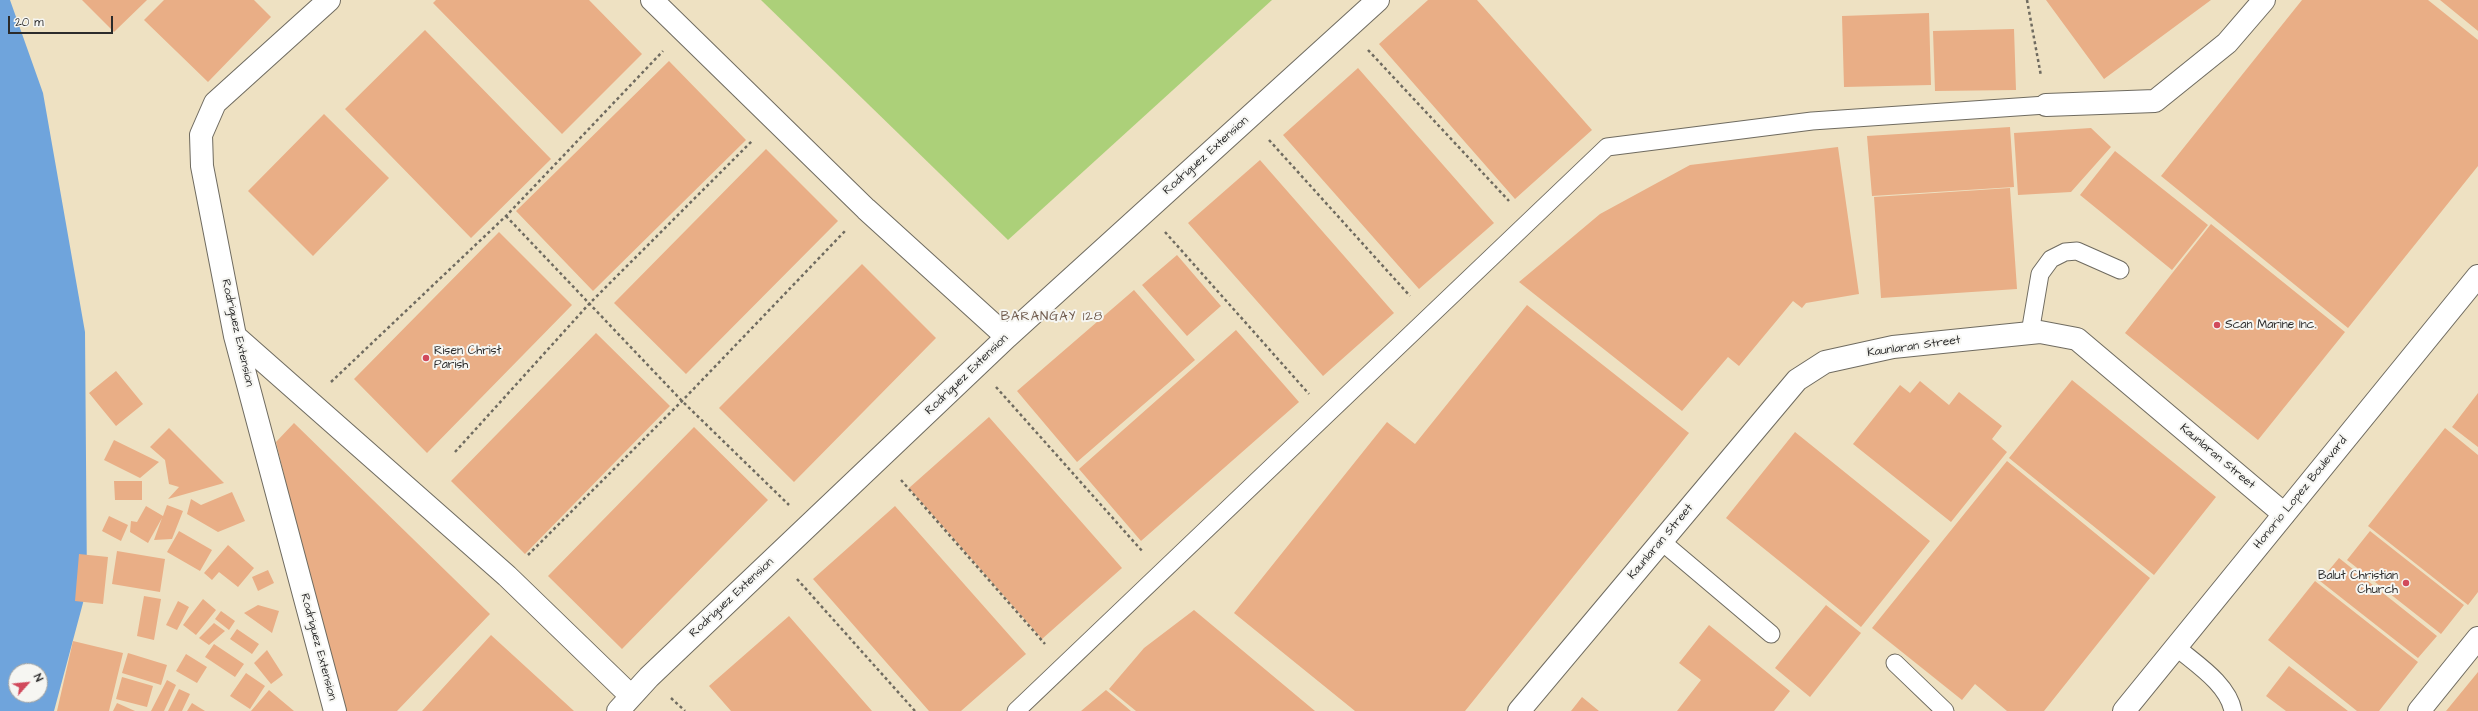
<!DOCTYPE html>
<html>
<head>
<meta charset="utf-8">
<style>
	body { margin:0 }
	#map { position:relative; width:2478px; height:711px; overflow:hidden; background:#eee1c2; font-family:"Architects Daughter",sans-serif }
	canvas { display:block }
	.north { position:absolute; left:8px; top:663px; width:40px; height:40px; box-sizing:border-box; background:#f6f6f2; border:1px solid #a5a5a2; border-radius:50%; rotate:63deg; font-size:11px; font-weight:700; line-height:16px; text-align:center; color:#2b2b2b }
	.north::after { content:''; display:block; margin:auto; width:14px; height:18px; background:#d1495b; clip-path:polygon(50% 0,100% 100%,50% 72%,0 100%) }
	.scale { position:absolute; left:8px; top:16px; width:105px; height:18px; box-sizing:border-box; border:2px solid #2b2b2b; border-top:0; padding-left:5px; font-size:12px; line-height:14px; white-space:nowrap; color:#2b2b2b; -webkit-text-stroke:3px #f6f6f2; paint-order:stroke }
</style>
</head>
<body>
<div id="map">
<canvas width="2478" height="711"></canvas>
<div class="north">N</div>
<div class="scale">20 m</div>
</div>
<script>
const ctx = document.querySelector('canvas').getContext('2d');
ctx.lineJoin = 'round';
function fill(path, color) { ctx.fillStyle = color; ctx.fill(path, 'evenodd'); }
function strokePath(path, color, width, dash) { ctx.strokeStyle = color; ctx.lineWidth = width; ctx.lineCap = dash ? 'butt' : 'round'; ctx.setLineDash(dash || []); ctx.stroke(path); }
function label(font, color, halo, rows, align = 'center') {
  ctx.font = font + ' "Architects Daughter",sans-serif'; ctx.lineWidth = 4; ctx.setLineDash([]); ctx.textBaseline = 'middle'; ctx.strokeStyle = halo; ctx.fillStyle = color; for (const [text, x, y, turn = 0] of rows) {
    ctx.save(); ctx.translate(x, y); ctx.rotate((+turn || 0) * Math.PI / 180); ctx.textAlign = isNaN(turn) ? turn : align; if (halo) ctx.strokeText(text, 0, 0); ctx.fillText(text, 0, 0); ctx.restore();
  }
}
const green = new Path2D(`
	M 761,0 L 1272,0 L 1008,240 Z`);
const water = new Path2D(`
	M 0,0 L 10,0 L 43,93 L 85,332 L 87,588 L 54,711 L 0,711 ZM 16,671 L 40,671 L 40,695 L 16,695 Z`);
const building = new Path2D(`
	M 82,0 L 147,0 L 114,32 Z
	M 164,0 L 254,0 L 271,17 L 208,82 L 144,20 Z
	M 436,0 L 589,0 L 642,54 L 562,134 L 433,3 Z
	M 1428,0 L 1477,0 L 1592,130 L 1515,199 L 1379,44 Z
	M 2046,0 L 2211,0 L 2104,79 Z
	M 2302,0 L 2428,0 L 2478,40 L 2478,166 L 2348,328 L 2161,176 Z
	M 2440,0 L 2478,0 L 2478,31 Z
	M 1929,13 L 1931,85 L 1844,87 L 1842,16 Z
	M 2014,29 L 2016,90 L 1935,91 L 1933,31 Z
	M 425,30 L 551,159 L 471,238 L 345,109 Z
	M 669,61 L 746,140 L 593,291 L 516,211 Z
	M 1358,68 L 1494,223 L 1419,289 L 1283,135 Z
	M 324,114 L 389,178 L 313,256 L 248,191 Z
	M 2010,127 L 2014,187 L 1872,196 L 1867,136 Z
	M 2091,128 L 2111,147 L 2071,192 L 2018,195 L 2014,133 Z
	M 1838,147 L 1859,294 L 1806,303 L 1802,308 L 1793,301 L 1739,366 L 1728,357 L 1682,411 L 1519,282 L 1600,214 L 1690,165 Z
	M 766,149 L 838,221 L 686,374 L 614,303 Z
	M 2115,151 L 2208,225 L 2172,270 L 2080,195 Z
	M 1260,160 L 1394,313 L 1323,376 L 1188,223 Z
	M 2010,188 L 2017,289 L 1881,298 L 1874,197 Z
	M 2211,224 L 2345,332 L 2258,440 L 2125,333 Z
	M 499,232 L 572,305 L 427,453 L 354,379 Z
	M 1177,255 L 1221,306 L 1187,336 L 1142,285 Z
	M 862,264 L 936,338 L 794,482 L 719,408 Z
	M 1134,290 L 1195,360 L 1077,462 L 1017,391 Z
	M 1527,305 L 1689,433 L 1465,711 L 1355,711 L 1234,613 L 1387,422 L 1415,444 Z
	M 1236,330 L 1299,402 L 1141,541 L 1079,469 Z
	M 596,333 L 670,406 L 525,554 L 451,481 Z
	M 116,371 L 143,404 L 116,426 L 89,393 Z
	M 2072,380 L 2216,497 L 2154,575 L 2009,458 Z
	M 1920,381 L 1949,405 L 1959,392 L 2002,426 L 1992,439 L 2007,452 L 1951,522 L 1853,444 L 1900,385 L 1910,393 Z
	M 2478,393 L 2478,447 L 2452,427 Z
	M 989,417 L 1122,568 L 1042,639 L 909,488 Z
	M 294,423 L 490,614 L 397,711 L 342,711 L 276,442 Z
	M 694,427 L 768,500 L 622,649 L 548,576 Z
	M 169,428 L 224,483 L 168,499 L 179,487 L 169,484 L 165,460 L 150,447 Z
	M 2445,428 L 2478,455 L 2478,592 L 2468,605 L 2368,526 Z
	M 1795,432 L 1930,541 L 1861,627 L 1726,518 Z
	M 114,440 L 159,462 L 140,478 L 104,460 Z
	M 2007,461 L 2150,578 L 2044,711 L 2007,711 L 1975,684 L 1962,700 L 1872,628 Z
	M 114,481 L 142,481 L 142,500 L 115,500 Z
	M 232,492 L 245,521 L 218,532 L 187,514 L 191,499 L 201,505 Z
	M 167,505 L 183,511 L 172,539 L 154,540 L 162,518 L 148,543 L 130,532 L 131,521 L 137,522 L 146,506 L 163,516 Z
	M 895,506 L 1026,654 L 961,711 L 929,711 L 813,579 Z
	M 109,516 L 128,525 L 121,541 L 102,531 Z
	M 179,531 L 212,550 L 200,571 L 167,552 Z
	M 2370,531 L 2464,605 L 2441,634 L 2347,560 Z
	M 228,545 L 254,568 L 238,587 L 219,572 L 212,580 L 204,573 Z
	M 117,551 L 165,559 L 160,592 L 112,584 Z
	M 79,554 L 108,557 L 103,604 L 75,601 Z
	M 2339,558 L 2437,636 L 2418,658 L 2320,581 Z
	M 268,570 L 274,583 L 258,591 L 252,577 Z
	M 2315,581 L 2418,662 L 2379,711 L 2357,711 L 2268,640 Z
	M 144,596 L 161,599 L 154,640 L 137,636 Z
	M 203,599 L 216,610 L 196,635 L 183,625 Z
	M 178,601 L 189,607 L 177,630 L 166,625 Z
	M 258,605 L 279,611 L 272,633 L 244,613 Z
	M 1826,605 L 1861,633 L 1810,697 L 1775,668 Z
	M 1194,610 L 1315,711 L 1136,711 L 1109,689 L 1144,648 Z
	M 221,611 L 235,621 L 229,630 L 215,619 Z
	M 789,616 L 872,711 L 731,711 L 709,686 Z
	M 214,623 L 225,631 L 209,645 L 199,638 Z
	M 1709,625 L 1790,691 L 1774,711 L 1677,711 L 1701,680 L 1679,663 Z
	M 237,629 L 259,644 L 252,654 L 230,639 Z
	M 491,635 L 574,711 L 422,711 Z
	M 73,641 L 123,653 L 109,711 L 57,711 Z
	M 214,644 L 244,664 L 235,677 L 205,657 Z
	M 267,650 L 283,675 L 271,684 L 254,663 Z
	M 128,653 L 167,665 L 161,685 L 122,673 Z
	M 186,654 L 207,667 L 197,683 L 176,671 Z
	M 2289,666 L 2348,711 L 2286,711 L 2266,696 Z
	M 2478,672 L 2478,711 L 2446,711 Z
	M 246,673 L 265,686 L 250,709 L 230,696 Z
	M 122,677 L 153,686 L 147,707 L 116,699 Z
	M 167,680 L 176,685 L 164,711 L 151,711 Z
	M 179,689 L 190,694 L 182,711 L 168,711 Z
	M 269,690 L 294,711 L 251,711 Z
	M 1106,690 L 1131,711 L 1081,711 Z
	M 1582,697 L 1599,711 L 1571,711 Z
	M 117,703 L 135,711 L 113,711 Z
	M 192,703 L 205,711 L 187,711 Z`);
const path = new Path2D(`
	M 2027,0 L 2041,76
	M 1368,50 L 1509,201
	M 1269,140 L 1410,296
	M 506,216 L 682,401 L 789,505
	M 1165,232 L 1309,394
	M 331,382 L 506,216 L 663,51
	M 996,387 L 1143,552
	M 455,452 L 589,304 L 753,140
	M 901,480 L 1045,644
	M 528,555 L 682,401 L 846,230
	M 797,579 L 915,711
	M 671,698 L 685,711`);
const lane = new Path2D(`
	M 2030,333 L 2040,274 L 2051,259 L 2065,252 L 2077,251 L 2120,270
	M 1661,541 L 1771,634
	M 2176,647 C 2196,664 2228,684 2233,711
	M 1895,663 L 1945,711
	M 1016,711 L 1607,147 L 1812,121 L 2046,105`);
const street = new Path2D(`
	M 329,0 L 215,103 L 201,135 L 202,166 L 235,336 L 335,711
	M 652,0 L 866,209 L 1007,337
	M 2046,105 L 2155,101 L 2227,43 L 2264,0
	M 235,336 L 507,576 L 630,695
	M 618,711 L 649,677 L 1007,337 L 1378,0
	M 1519,711 L 1797,380 L 1825,362 L 1893,347 L 2040,332 L 2077,339 L 2284,514
	M 2419,711 L 2478,638`);
const secondary = new Path2D(`
	M 2124,711 L 2478,276`);
const markers = [
	[2217,325,4,"#d1495b"],
	[426,358,4,"#d1495b"],
	[2406,583,4,"#d1495b"]
];
const streetNames = [
	["Rodriguez Extension",1206,156,-42],
	["Rodriguez Extension",237,333,77],
	["Kaunlaran Street",1914,347,-8],
	["Rodriguez Extension",967,375,-44],
	["Kaunlaran Street",2217,457,40],
	["Honorio Lopez Boulevard",2301,493,-51],
	["Kaunlaran Street",1661,542,-50],
	["Rodriguez Extension",732,598,-43],
	["Rodriguez Extension",318,647,75]
];
const poiNames = [
	["Scan Marine Inc.",2225,325],
	["Risen Christ",434,351],
	["Parish",434,365],
	["Balut Christian",2398,576,"right"],
	["Church",2398,590,"right"]
];
const neighbourhoodNames = [
	["BARANGAY 128",1052,317]
];
fill(green, '#acd079');
fill(water, '#6fa4dc');
fill(building, '#e9ae86');
strokePath(lane, '#6f6b60', 19);
strokePath(street, '#6f6b60', 24);
strokePath(secondary, '#6f6b60', 24);
strokePath(path, '#6f6b60', 2.5, [3, 3]);
strokePath(lane, '#fff', 17);
strokePath(street, '#fff', 22);
strokePath(secondary, '#fff', 22);
for (const [x, y, r, color] of markers) { const dot = new Path2D(); dot.arc(x, y, r, 0, 2 * Math.PI); ctx.fillStyle = color; ctx.fill(dot); strokePath(dot, '#f6f6f2', 1.5); }
label('12px', '#2b2b2b', '#f6f6f2', streetNames);
label('12px', '#2b2b2b', '#f6f6f2', poiNames, 'left');
ctx.letterSpacing = '1px';
label('13px', '#6e594b', '#f6f6f2', neighbourhoodNames);
ctx.letterSpacing = '0px';
</script>
</body>
</html>
